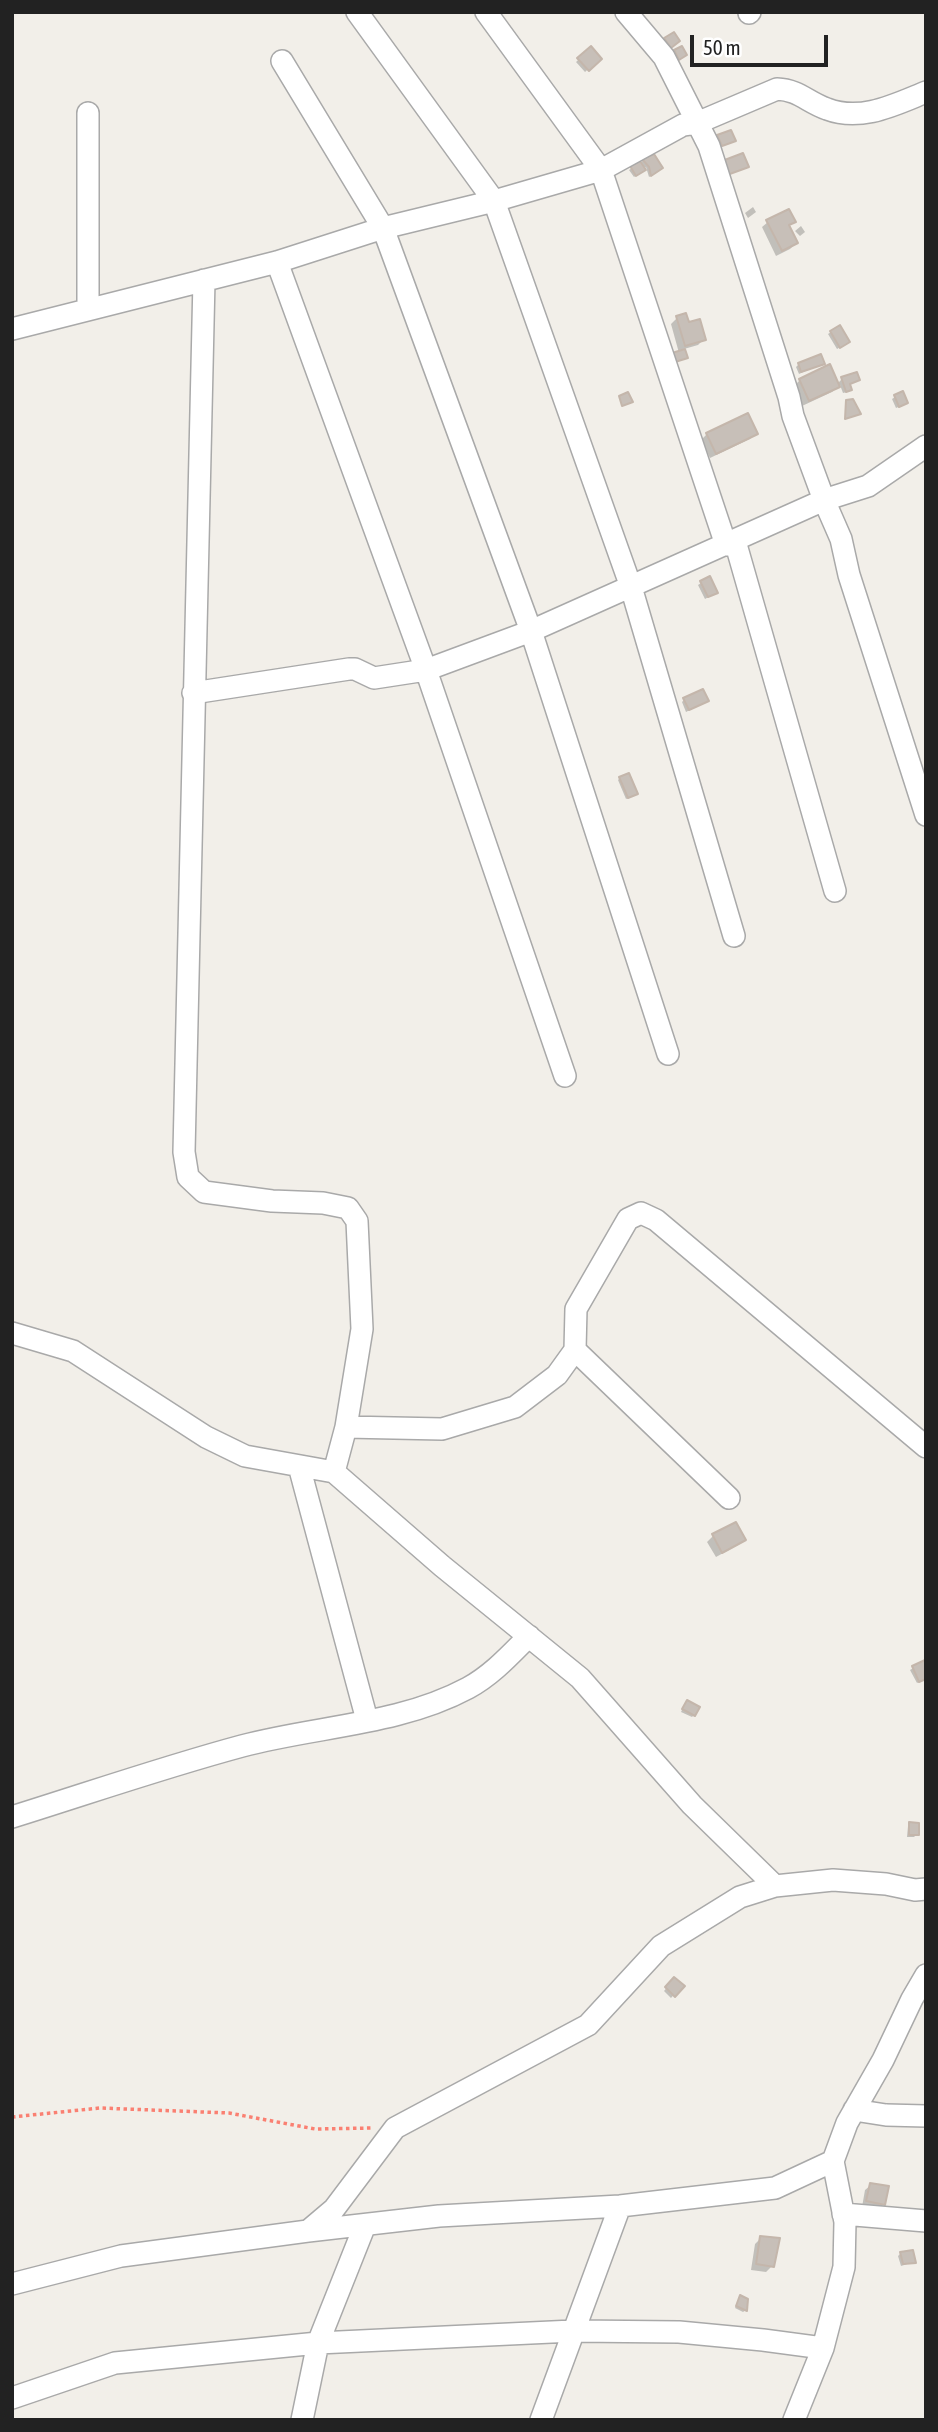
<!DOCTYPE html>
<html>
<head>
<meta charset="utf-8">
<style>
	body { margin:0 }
	#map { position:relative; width:938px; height:2432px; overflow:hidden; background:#f2efe9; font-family:"Asap Condensed",sans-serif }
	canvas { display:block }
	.frame { position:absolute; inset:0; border:14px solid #222; pointer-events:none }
	.scale { position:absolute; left:690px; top:35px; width:138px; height:32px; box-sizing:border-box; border:4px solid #222; border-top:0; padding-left:9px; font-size:21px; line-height:24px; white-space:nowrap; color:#222; -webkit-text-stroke:5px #fff; paint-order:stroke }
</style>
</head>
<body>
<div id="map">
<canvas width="938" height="2432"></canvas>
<div class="frame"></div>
<div class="scale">50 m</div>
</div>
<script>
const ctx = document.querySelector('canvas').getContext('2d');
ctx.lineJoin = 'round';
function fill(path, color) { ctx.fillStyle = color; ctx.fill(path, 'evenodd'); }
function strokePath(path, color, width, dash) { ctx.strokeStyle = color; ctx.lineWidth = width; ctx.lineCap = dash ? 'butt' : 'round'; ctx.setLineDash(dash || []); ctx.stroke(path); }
const shadow = new Path2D(`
	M 591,48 L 599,59 L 585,72 L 576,62 Z
	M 644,160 L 659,171 L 649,177 L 646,167 L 634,177 L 629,170 Z
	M 753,207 L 756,212 L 748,218 L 745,213 Z
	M 794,221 L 788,227 L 796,243 L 790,249 L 776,256 L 762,227 L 768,222 Z
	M 801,226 L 805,232 L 800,236 L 795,231 Z
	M 677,318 L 704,339 L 698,345 L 684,349 L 686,357 L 672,363 L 679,353 L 671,324 Z
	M 831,332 L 846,344 L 837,349 L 828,334 Z
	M 823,363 L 799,374 L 796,367 L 799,364 Z
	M 829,367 L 837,384 L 842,379 L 856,374 L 858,380 L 848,385 L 850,389 L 847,392 L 843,393 L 840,385 L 832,392 L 802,406 L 794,386 L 800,380 Z
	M 895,397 L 903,405 L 896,408 L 892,399 Z
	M 756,433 L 750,439 L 710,458 L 701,440 L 707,434 Z
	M 709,578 L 716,593 L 705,599 L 698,585 Z
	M 684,700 L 707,701 L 686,712 L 682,702 Z
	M 620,778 L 633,796 L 626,799 L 618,780 Z
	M 713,1536 L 744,1539 L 738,1545 L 716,1557 L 707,1542 Z
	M 924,1662 L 926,1678 L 917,1683 L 910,1670 Z
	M 685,1704 L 694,1715 L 692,1717 L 681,1712 Z
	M 910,1824 L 917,1834 L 914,1837 L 907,1837 L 908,1826 Z
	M 674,1979 L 682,1986 L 671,1998 L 664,1991 Z
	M 871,2185 L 884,2204 L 878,2210 L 862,2207 L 865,2190 Z
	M 761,2238 L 772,2266 L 766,2272 L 751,2270 L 755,2244 Z
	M 901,2253 L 914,2262 L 901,2266 L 898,2256 Z
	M 740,2297 L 746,2310 L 743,2312 L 735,2308 Z`);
const building = new Path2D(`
	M 674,32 L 680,41 L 671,48 L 664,38 Z
	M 591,46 L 602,59 L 589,71 L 577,58 Z
	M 682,46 L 687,55 L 679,60 L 674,50 Z
	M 731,130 L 736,141 L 722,146 L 717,135 Z
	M 743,153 L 749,167 L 727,175 L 722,161 Z
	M 654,154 L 663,168 L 651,176 L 649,167 L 642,159 Z
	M 640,161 L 646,170 L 636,176 L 630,166 Z
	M 789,209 L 796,222 L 789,225 L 798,243 L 782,251 L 766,220 Z
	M 686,313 L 689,322 L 700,319 L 706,340 L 685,346 L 676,316 Z
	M 840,325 L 850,342 L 840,348 L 830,331 Z
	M 685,349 L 688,358 L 675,362 L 672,353 Z
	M 821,354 L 825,364 L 801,372 L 798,363 Z
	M 830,364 L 840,387 L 809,401 L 799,379 Z
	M 857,372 L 860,380 L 850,384 L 852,390 L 846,392 L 841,377 Z
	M 903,391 L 908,403 L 899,407 L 894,395 Z
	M 628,392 L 633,402 L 622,406 L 619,396 Z
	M 853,399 L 861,414 L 845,419 L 846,400 Z
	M 748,413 L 758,434 L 716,454 L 706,433 Z
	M 710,576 L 718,593 L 708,597 L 700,581 Z
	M 703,689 L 709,701 L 689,710 L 683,698 Z
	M 629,773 L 638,794 L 628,798 L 619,777 Z
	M 736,1522 L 746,1540 L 722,1553 L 712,1534 Z
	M 925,1660 L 926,1679 L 919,1682 L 912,1666 Z
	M 687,1700 L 700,1707 L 695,1716 L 682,1709 Z
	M 909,1822 L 919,1823 L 919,1835 L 909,1835 Z
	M 674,1977 L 685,1986 L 675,1997 L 665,1987 Z
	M 870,2183 L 889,2186 L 885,2205 L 866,2201 Z
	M 760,2236 L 780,2238 L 774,2267 L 756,2264 Z
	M 913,2250 L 916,2263 L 903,2264 L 900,2252 Z
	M 740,2295 L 748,2299 L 747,2311 L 736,2306 Z`);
const path = new Path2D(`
	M 12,2117 L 100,2108 L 229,2113 L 315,2129 L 372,2128`);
const minor = new Path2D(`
	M 357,12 L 494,201 L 631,587 L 734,936
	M 486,12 L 601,170 L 726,545
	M 626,12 L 664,57 L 709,146 L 789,397 L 793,416 L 824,500 L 868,486 L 926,446
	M 749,13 L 750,12
	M 282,61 L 383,228 L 531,631 L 668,1054
	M 88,113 L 88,309
	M 277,262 L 426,670 L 565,1076
	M 12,329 L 277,262 L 383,228 L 494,201 L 601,170 L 683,125 L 697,123 L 777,89 C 799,90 807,102 827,109 C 861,122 894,105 926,92
	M 735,541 L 835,891
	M 193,693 L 349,669 L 355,669 L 374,678 L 426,670 L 531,631 L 824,500 L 841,539 L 849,575 L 926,815
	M 12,1333 L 73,1351 L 206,1437 L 245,1456 L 334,1472 L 346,1427 L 362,1329 L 357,1221 L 348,1208 L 323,1203 L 272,1201 L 204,1192 L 188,1177 L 184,1152 L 204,280
	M 575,1350 L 729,1498
	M 346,1427 L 442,1429 L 515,1407 L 557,1375 L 575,1350 L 576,1309 L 628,1219 L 641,1213 L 656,1220 L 926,1447
	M 299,1466 L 367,1720
	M 334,1472 L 442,1566 L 580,1678 L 692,1805 L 775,1886
	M 12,1817 C 89,1793 164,1767 242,1746 C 317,1726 399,1725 468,1688 C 492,1675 510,1655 529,1636
	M 854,2110 L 886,2115 L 926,2116
	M 843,2214 L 926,2221
	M 308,2231 L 334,2209 L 395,2128 L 588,2025 L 661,1946 L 740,1897 L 775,1886 L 833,1880 L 886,1884 L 915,1890 L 926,1889
	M 12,2284 L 121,2256 L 308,2231 L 439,2216 L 620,2206 L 775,2188 L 833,2161
	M 12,2398 L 115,2363 L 318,2343 L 573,2331 L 679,2332 L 763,2340 L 823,2348
	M 302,2420 L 318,2343 L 365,2225
	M 541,2420 L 620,2206
	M 794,2420 L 823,2348 L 844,2267 L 845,2222 L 833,2161 L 847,2123 L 883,2060 L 912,1999 L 926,1975`);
fill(shadow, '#0003');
fill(building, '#c7bfb8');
strokePath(building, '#c4b6ab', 2);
strokePath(minor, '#a9a9a9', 24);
strokePath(path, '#fa8072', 3.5, [3.5, 3.5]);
strokePath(minor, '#fff', 21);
</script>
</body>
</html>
